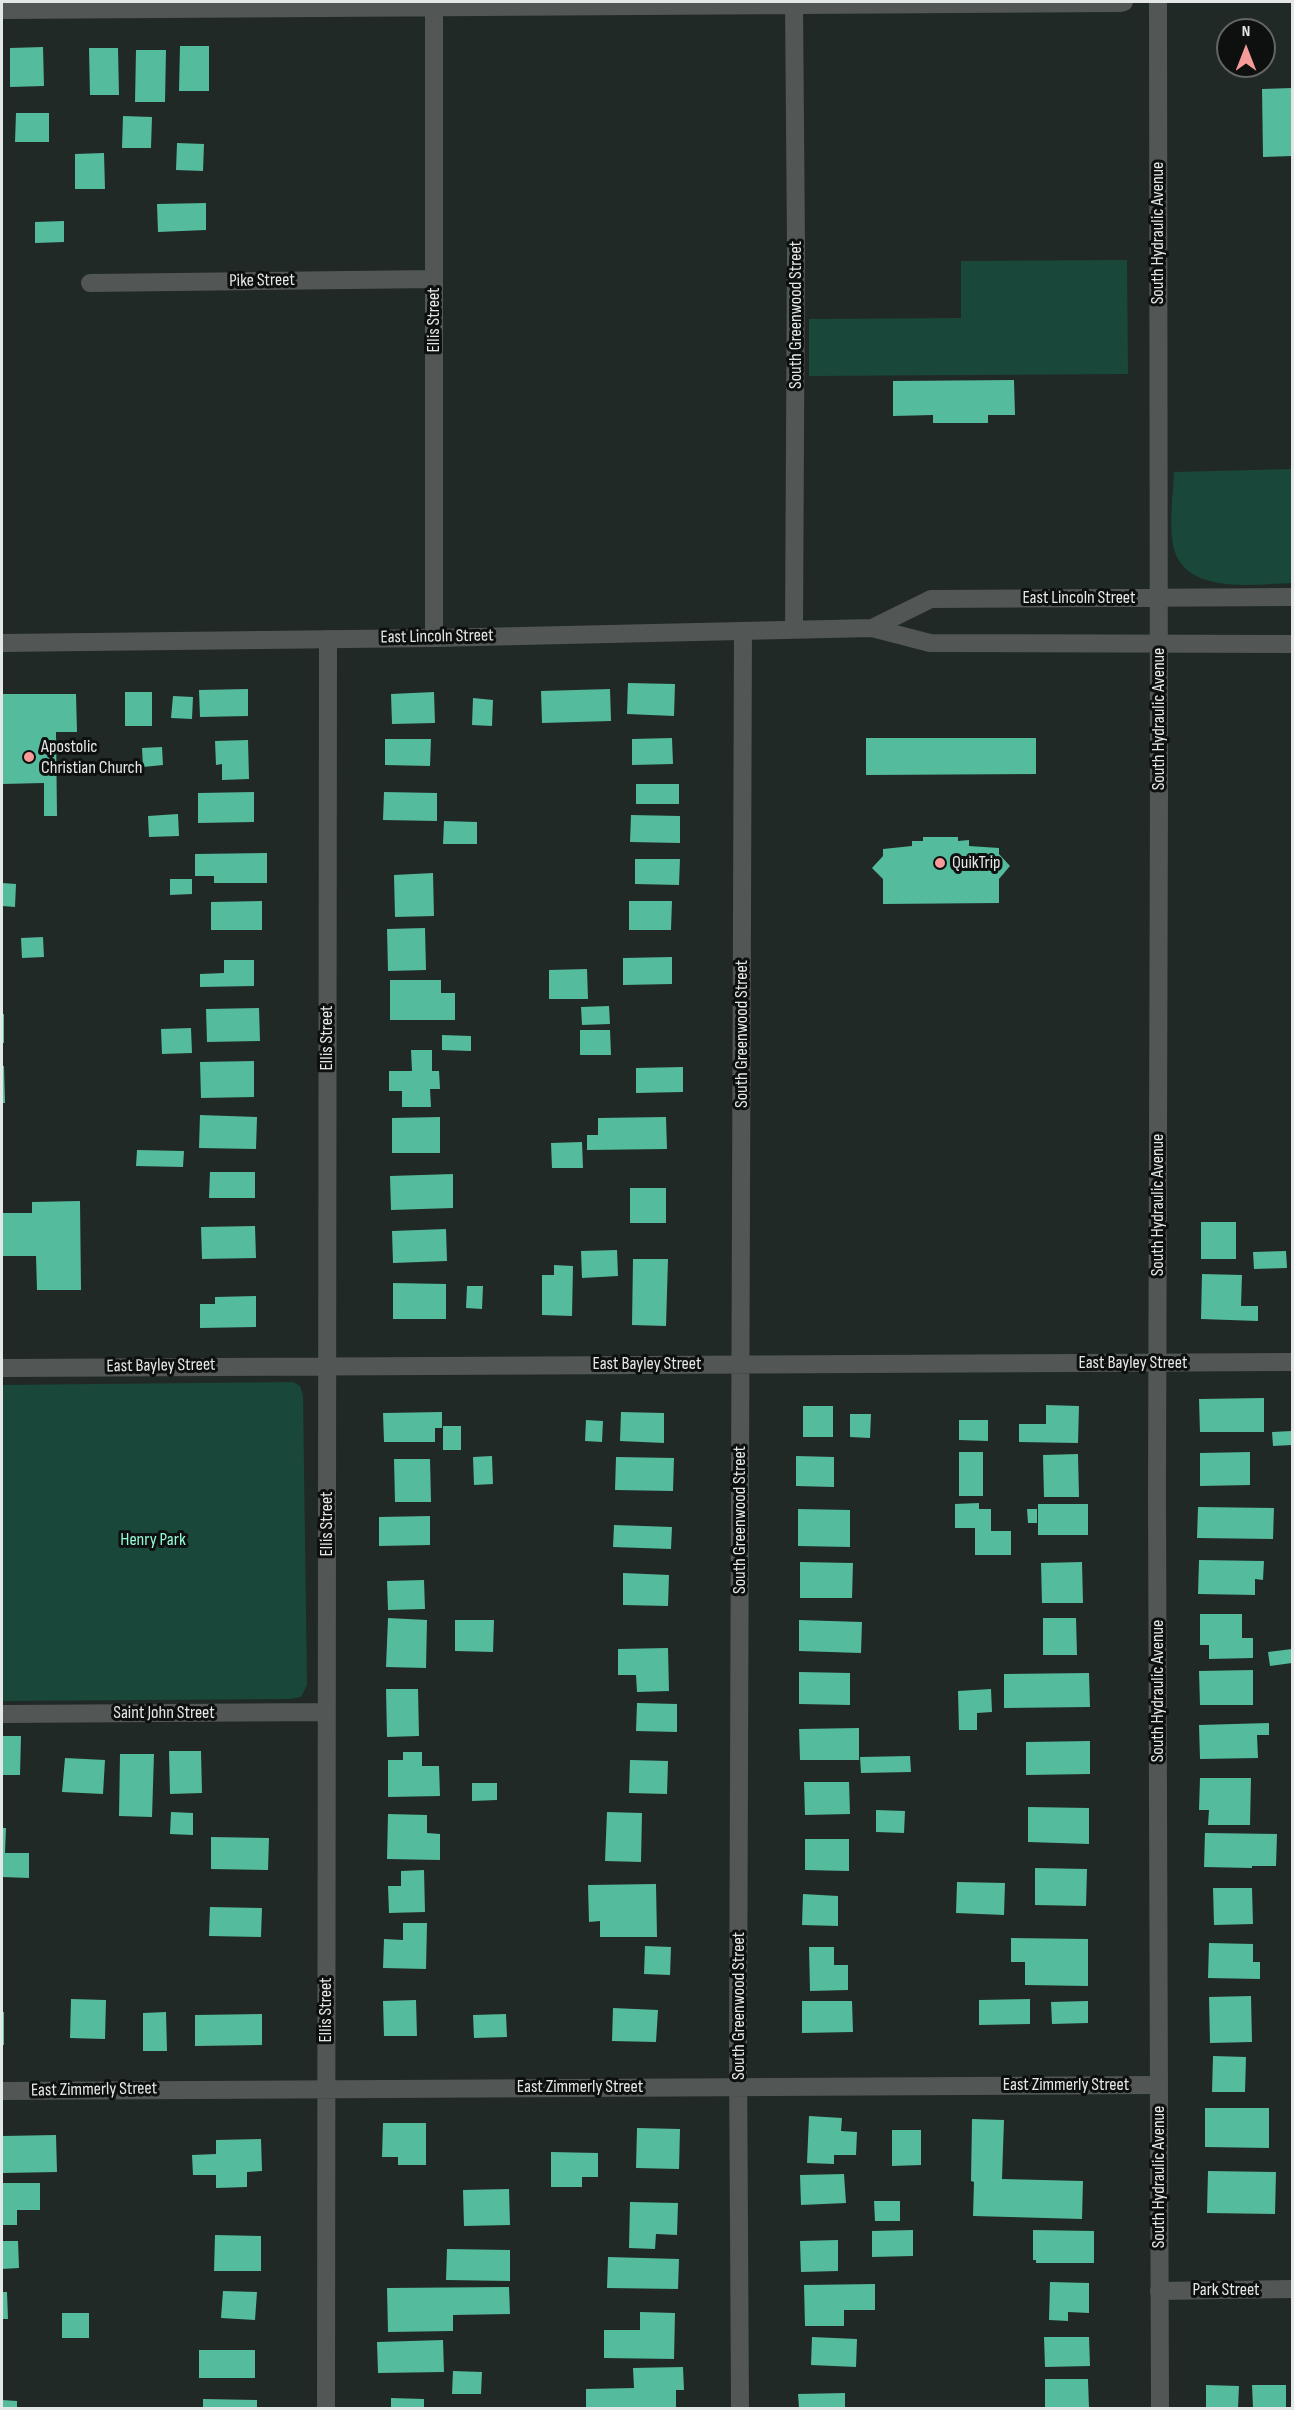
<!DOCTYPE html>
<html>
<head>
<meta charset="utf-8">
<style>
	body { margin:0 }
	#map { position:relative; width:1294px; height:2410px; overflow:hidden; background:#202926; font-family:"Sofia Sans Condensed",sans-serif }
	canvas { display:block }
	.frame { position:absolute; inset:0; border:3px solid #e3e8e6; pointer-events:none }
	.north { position:absolute; left:1216px; top:18px; width:60px; height:60px; box-sizing:border-box; background:#0d100f; border:2px solid #636665; border-radius:50%; rotate:0deg; font-size:16px; font-weight:700; line-height:24px; text-align:center; color:#e3e8e6 }
	.north::after { content:''; display:block; margin:auto; width:21px; height:27px; background:#f59b99; clip-path:polygon(50% 0,100% 100%,50% 72%,0 100%) }
</style>
</head>
<body>
<div id="map">
<canvas width="1294" height="2410"></canvas>
<div class="frame"></div>
<div class="north">N</div>
</div>
<script>
const ctx = document.querySelector('canvas').getContext('2d');
ctx.lineJoin = 'round';
function fill(path, color) { ctx.fillStyle = color; ctx.fill(path, 'evenodd'); }
function strokePath(path, color, width, dash) { ctx.strokeStyle = color; ctx.lineWidth = width; ctx.lineCap = dash ? 'butt' : 'round'; ctx.setLineDash(dash || []); ctx.stroke(path); }
function label(font, color, halo, rows, align = 'center') {
  ctx.font = font + ' "Sofia Sans Condensed",sans-serif'; ctx.lineWidth = 6; ctx.setLineDash([]); ctx.textBaseline = 'middle'; ctx.strokeStyle = halo; ctx.fillStyle = color; for (const [text, x, y, turn = 0] of rows) {
    ctx.save(); ctx.translate(x, y); ctx.rotate((+turn || 0) * Math.PI / 180); ctx.textAlign = isNaN(turn) ? turn : align; if (halo) ctx.strokeText(text, 0, 0); ctx.fillText(text, 0, 0); ctx.restore();
  }
}
const green = new Path2D(`
	M 1127,260 L 1128,374 L 809,376 L 809,319 L 961,318 L 961,261 Z
	M 1292,469 L 1292,583 C 1252,584 1177,597 1172,538 C 1170,517 1173,494 1174,472 Z
	M 293,1382 L 300,1386 L 303,1396 L 307,1685 L 301,1697 L 289,1699 L 2,1701 L 2,1385 Z`);
const building = new Path2D(`
	M 180,46 L 209,46 L 209,91 L 179,91 Z
	M 43,47 L 44,86 L 10,87 L 10,48 Z
	M 89,48 L 118,48 L 119,95 L 90,95 Z
	M 136,50 L 166,50 L 165,102 L 135,102 Z
	M 1292,88 L 1292,156 L 1263,157 L 1262,89 Z
	M 16,113 L 49,113 L 49,142 L 15,142 Z
	M 123,116 L 152,117 L 151,148 L 122,148 Z
	M 177,143 L 204,144 L 203,171 L 176,170 Z
	M 104,153 L 105,189 L 75,189 L 75,154 Z
	M 206,203 L 206,230 L 158,232 L 157,204 Z
	M 64,221 L 64,242 L 35,243 L 35,222 Z
	M 1014,380 L 1015,415 L 988,415 L 988,423 L 933,423 L 933,415 L 893,416 L 893,381 Z
	M 628,683 L 675,684 L 674,716 L 627,714 Z
	M 248,689 L 248,716 L 200,717 L 199,690 Z
	M 610,689 L 611,721 L 542,723 L 541,691 Z
	M 125,692 L 152,692 L 152,726 L 125,726 Z
	M 434,692 L 435,723 L 392,724 L 391,694 Z
	M 2,694 L 76,694 L 77,732 L 56,732 L 57,816 L 44,816 L 44,783 L 2,784 Z
	M 173,696 L 193,697 L 192,719 L 171,718 Z
	M 473,698 L 493,700 L 492,726 L 472,725 Z
	M 672,738 L 673,764 L 632,765 L 632,739 Z
	M 866,738 L 1036,738 L 1036,774 L 866,775 Z
	M 385,739 L 431,739 L 430,766 L 385,765 Z
	M 248,740 L 249,779 L 222,780 L 222,764 L 216,765 L 215,741 Z
	M 162,747 L 163,765 L 143,767 L 142,748 Z
	M 636,784 L 679,784 L 679,804 L 636,804 Z
	M 254,792 L 254,822 L 198,823 L 198,793 Z
	M 384,792 L 437,793 L 437,821 L 383,820 Z
	M 178,814 L 179,836 L 149,837 L 148,816 Z
	M 631,815 L 680,816 L 680,843 L 630,842 Z
	M 444,821 L 477,822 L 477,844 L 443,844 Z
	M 923,837 L 958,837 L 958,841 L 969,840 L 969,846 L 999,848 L 999,854 L 1010,866 L 999,879 L 999,903 L 883,904 L 883,879 L 872,868 L 883,856 L 883,849 L 912,846 L 912,841 L 923,841 Z
	M 267,853 L 267,883 L 214,883 L 214,876 L 195,876 L 195,854 Z
	M 635,859 L 680,859 L 679,885 L 635,884 Z
	M 433,873 L 434,916 L 395,917 L 394,875 Z
	M 170,879 L 192,879 L 192,894 L 170,895 Z
	M 2,883 L 16,884 L 15,907 L 2,906 Z
	M 262,901 L 262,930 L 211,930 L 211,902 Z
	M 629,901 L 672,901 L 671,930 L 629,930 Z
	M 425,928 L 426,970 L 388,971 L 387,929 Z
	M 43,937 L 44,957 L 22,958 L 21,938 Z
	M 672,957 L 672,984 L 623,985 L 623,958 Z
	M 224,960 L 254,960 L 254,986 L 200,987 L 200,974 L 224,973 Z
	M 587,969 L 588,999 L 549,999 L 549,970 Z
	M 390,980 L 441,980 L 441,993 L 455,993 L 455,1020 L 390,1020 Z
	M 609,1006 L 610,1024 L 582,1025 L 581,1007 Z
	M 259,1008 L 260,1041 L 207,1042 L 206,1009 Z
	M 2,1014 L 4,1014 L 4,1043 L 2,1043 Z
	M 191,1028 L 192,1053 L 162,1054 L 161,1029 Z
	M 580,1030 L 610,1030 L 611,1055 L 580,1055 Z
	M 442,1035 L 471,1036 L 471,1051 L 442,1050 Z
	M 411,1050 L 432,1050 L 432,1071 L 439,1071 L 440,1089 L 430,1089 L 431,1107 L 402,1107 L 402,1091 L 389,1091 L 389,1071 L 412,1071 Z
	M 254,1061 L 254,1097 L 201,1098 L 200,1062 Z
	M 2,1066 L 4,1066 L 5,1103 L 2,1103 Z
	M 683,1067 L 683,1092 L 636,1093 L 636,1068 Z
	M 200,1115 L 257,1117 L 256,1149 L 199,1148 Z
	M 440,1117 L 440,1153 L 392,1153 L 392,1118 Z
	M 666,1117 L 667,1149 L 587,1150 L 587,1135 L 598,1135 L 598,1118 Z
	M 582,1142 L 583,1168 L 552,1168 L 551,1143 Z
	M 137,1150 L 184,1151 L 183,1167 L 136,1166 Z
	M 210,1172 L 255,1172 L 255,1198 L 209,1198 Z
	M 453,1174 L 453,1208 L 391,1210 L 390,1176 Z
	M 630,1188 L 666,1188 L 666,1223 L 630,1223 Z
	M 80,1201 L 81,1290 L 37,1290 L 36,1256 L 2,1256 L 2,1213 L 32,1213 L 32,1202 Z
	M 1201,1222 L 1236,1222 L 1236,1259 L 1201,1259 Z
	M 255,1226 L 256,1258 L 202,1259 L 201,1227 Z
	M 446,1229 L 447,1261 L 393,1263 L 392,1231 Z
	M 617,1250 L 618,1276 L 582,1278 L 581,1251 Z
	M 1286,1251 L 1287,1268 L 1254,1269 L 1253,1252 Z
	M 633,1259 L 668,1259 L 666,1326 L 632,1325 Z
	M 554,1265 L 573,1266 L 572,1316 L 542,1315 L 542,1275 L 554,1275 Z
	M 1202,1274 L 1242,1275 L 1241,1306 L 1258,1306 L 1258,1321 L 1201,1319 Z
	M 393,1283 L 446,1284 L 446,1319 L 393,1319 Z
	M 467,1286 L 483,1286 L 482,1309 L 466,1308 Z
	M 256,1296 L 256,1327 L 200,1328 L 200,1304 L 215,1304 L 215,1297 Z
	M 1264,1398 L 1264,1432 L 1200,1432 L 1199,1399 Z
	M 1046,1405 L 1079,1406 L 1078,1443 L 1019,1442 L 1019,1424 L 1046,1424 Z
	M 803,1406 L 833,1406 L 833,1437 L 803,1437 Z
	M 442,1412 L 442,1428 L 435,1428 L 435,1442 L 384,1442 L 383,1413 Z
	M 621,1412 L 664,1413 L 664,1443 L 620,1441 Z
	M 850,1414 L 871,1414 L 870,1438 L 850,1437 Z
	M 586,1420 L 603,1421 L 602,1442 L 585,1441 Z
	M 959,1420 L 988,1420 L 988,1441 L 959,1440 Z
	M 443,1426 L 461,1426 L 461,1450 L 443,1450 Z
	M 1292,1431 L 1292,1445 L 1273,1446 L 1272,1432 Z
	M 959,1452 L 983,1452 L 983,1496 L 959,1496 Z
	M 1250,1452 L 1250,1485 L 1200,1486 L 1200,1453 Z
	M 1078,1454 L 1079,1497 L 1044,1497 L 1043,1455 Z
	M 492,1456 L 493,1484 L 474,1485 L 473,1457 Z
	M 796,1456 L 834,1457 L 834,1487 L 796,1486 Z
	M 616,1457 L 674,1458 L 673,1491 L 615,1490 Z
	M 394,1459 L 430,1459 L 431,1502 L 395,1502 Z
	M 979,1503 L 979,1509 L 991,1509 L 991,1531 L 1011,1531 L 1011,1555 L 975,1555 L 975,1528 L 955,1528 L 955,1504 Z
	M 1038,1504 L 1088,1504 L 1088,1535 L 1038,1535 Z
	M 1198,1507 L 1274,1508 L 1273,1539 L 1197,1538 Z
	M 798,1509 L 850,1510 L 850,1547 L 798,1546 Z
	M 1027,1509 L 1037,1509 L 1037,1523 L 1028,1523 Z
	M 430,1516 L 430,1545 L 379,1546 L 379,1517 Z
	M 614,1525 L 672,1527 L 671,1549 L 613,1547 Z
	M 1199,1560 L 1264,1561 L 1263,1580 L 1255,1579 L 1255,1595 L 1198,1594 Z
	M 800,1562 L 853,1563 L 852,1598 L 800,1598 Z
	M 1082,1562 L 1083,1603 L 1042,1603 L 1041,1563 Z
	M 623,1573 L 669,1575 L 668,1606 L 623,1605 Z
	M 424,1580 L 425,1609 L 388,1610 L 387,1581 Z
	M 1200,1614 L 1242,1614 L 1242,1638 L 1253,1638 L 1253,1658 L 1209,1659 L 1209,1645 L 1200,1645 Z
	M 388,1618 L 427,1620 L 426,1668 L 386,1667 Z
	M 1043,1618 L 1076,1618 L 1077,1655 L 1043,1655 Z
	M 455,1620 L 494,1620 L 493,1652 L 455,1651 Z
	M 799,1620 L 862,1622 L 861,1653 L 799,1651 Z
	M 668,1648 L 669,1691 L 637,1692 L 636,1675 L 618,1675 L 618,1649 Z
	M 1292,1649 L 1292,1663 L 1270,1666 L 1268,1652 Z
	M 1253,1670 L 1253,1705 L 1200,1705 L 1199,1671 Z
	M 799,1672 L 850,1673 L 850,1705 L 799,1704 Z
	M 1089,1673 L 1090,1707 L 1004,1708 L 1004,1674 Z
	M 386,1689 L 418,1689 L 419,1736 L 387,1737 Z
	M 991,1689 L 992,1712 L 977,1713 L 977,1730 L 959,1730 L 958,1691 Z
	M 637,1703 L 677,1704 L 677,1732 L 636,1731 Z
	M 1269,1723 L 1269,1735 L 1257,1735 L 1258,1758 L 1200,1759 L 1199,1725 Z
	M 859,1728 L 859,1760 L 800,1760 L 799,1729 Z
	M 2,1736 L 21,1736 L 20,1775 L 2,1775 Z
	M 1090,1741 L 1090,1774 L 1026,1775 L 1026,1742 Z
	M 169,1751 L 201,1751 L 202,1793 L 170,1794 Z
	M 403,1752 L 422,1752 L 422,1766 L 439,1766 L 440,1796 L 388,1797 L 388,1760 L 403,1760 Z
	M 120,1754 L 154,1754 L 152,1817 L 119,1816 Z
	M 910,1756 L 911,1772 L 861,1773 L 860,1757 Z
	M 65,1758 L 105,1760 L 103,1794 L 62,1792 Z
	M 630,1760 L 668,1761 L 667,1794 L 629,1793 Z
	M 1200,1778 L 1251,1778 L 1250,1825 L 1208,1825 L 1209,1810 L 1199,1810 Z
	M 804,1782 L 849,1782 L 850,1814 L 805,1815 Z
	M 472,1783 L 497,1783 L 497,1800 L 472,1801 Z
	M 1028,1807 L 1089,1808 L 1089,1844 L 1028,1842 Z
	M 876,1810 L 905,1811 L 904,1833 L 876,1832 Z
	M 171,1812 L 193,1813 L 193,1835 L 170,1834 Z
	M 607,1812 L 642,1813 L 641,1862 L 605,1861 Z
	M 388,1814 L 427,1815 L 427,1833 L 440,1834 L 440,1860 L 387,1859 Z
	M 2,1828 L 6,1828 L 5,1853 L 29,1853 L 29,1878 L 2,1877 Z
	M 1205,1833 L 1277,1834 L 1276,1866 L 1252,1866 L 1252,1868 L 1204,1867 Z
	M 211,1837 L 269,1838 L 268,1870 L 211,1869 Z
	M 805,1839 L 849,1839 L 849,1871 L 805,1870 Z
	M 1035,1868 L 1087,1869 L 1086,1906 L 1035,1905 Z
	M 424,1870 L 425,1912 L 389,1913 L 388,1886 L 401,1886 L 401,1871 Z
	M 957,1882 L 1005,1883 L 1004,1915 L 956,1913 Z
	M 656,1884 L 657,1937 L 600,1937 L 600,1921 L 589,1922 L 588,1885 Z
	M 1213,1888 L 1252,1888 L 1253,1924 L 1214,1925 Z
	M 803,1894 L 838,1896 L 838,1926 L 802,1925 Z
	M 210,1907 L 262,1908 L 261,1937 L 209,1936 Z
	M 403,1923 L 427,1923 L 426,1969 L 383,1968 L 384,1939 L 403,1940 Z
	M 1011,1938 L 1088,1939 L 1088,1986 L 1025,1985 L 1025,1962 L 1011,1962 Z
	M 1209,1943 L 1253,1944 L 1253,1962 L 1260,1962 L 1260,1979 L 1208,1978 Z
	M 645,1946 L 671,1947 L 670,1975 L 644,1974 Z
	M 809,1947 L 834,1947 L 834,1965 L 848,1965 L 848,1990 L 810,1991 Z
	M 1251,1996 L 1252,2042 L 1210,2043 L 1209,1997 Z
	M 71,1999 L 106,2000 L 105,2039 L 70,2038 Z
	M 1030,1999 L 1030,2024 L 979,2025 L 979,2000 Z
	M 416,2000 L 417,2036 L 384,2036 L 383,2001 Z
	M 802,2001 L 852,2001 L 853,2032 L 802,2033 Z
	M 1088,2001 L 1088,2023 L 1052,2024 L 1051,2002 Z
	M 613,2008 L 658,2010 L 656,2042 L 612,2041 Z
	M 2,2012 L 4,2012 L 4,2045 L 2,2045 Z
	M 166,2012 L 167,2051 L 143,2051 L 143,2013 Z
	M 262,2014 L 262,2045 L 195,2046 L 195,2015 Z
	M 506,2014 L 507,2037 L 474,2038 L 473,2015 Z
	M 1213,2056 L 1246,2057 L 1245,2092 L 1212,2092 Z
	M 1205,2108 L 1269,2108 L 1269,2148 L 1205,2147 Z
	M 809,2116 L 842,2118 L 841,2131 L 857,2132 L 856,2155 L 834,2155 L 834,2164 L 807,2163 Z
	M 972,2119 L 1004,2120 L 1002,2179 L 1083,2181 L 1082,2219 L 973,2216 L 974,2182 L 971,2181 Z
	M 383,2123 L 426,2123 L 426,2165 L 398,2165 L 398,2157 L 382,2157 Z
	M 637,2128 L 680,2129 L 679,2169 L 636,2168 Z
	M 892,2130 L 921,2130 L 921,2165 L 892,2166 Z
	M 56,2135 L 57,2172 L 2,2173 L 2,2136 Z
	M 261,2139 L 262,2171 L 247,2172 L 247,2187 L 216,2188 L 216,2175 L 193,2175 L 192,2155 L 216,2154 L 216,2140 Z
	M 551,2152 L 598,2153 L 598,2177 L 582,2177 L 582,2187 L 551,2187 Z
	M 1208,2171 L 1276,2172 L 1275,2214 L 1207,2213 Z
	M 844,2174 L 846,2203 L 801,2205 L 800,2175 Z
	M 2,2183 L 40,2183 L 40,2210 L 17,2210 L 17,2225 L 2,2225 Z
	M 509,2189 L 510,2225 L 464,2226 L 463,2190 Z
	M 874,2201 L 900,2201 L 900,2221 L 875,2221 Z
	M 630,2202 L 678,2203 L 677,2235 L 656,2234 L 655,2249 L 629,2248 Z
	M 913,2230 L 913,2256 L 872,2257 L 872,2231 Z
	M 1033,2230 L 1094,2231 L 1094,2263 L 1036,2263 L 1036,2260 L 1033,2260 Z
	M 215,2235 L 261,2236 L 261,2271 L 214,2271 Z
	M 838,2240 L 838,2271 L 801,2272 L 800,2241 Z
	M 2,2241 L 18,2241 L 19,2268 L 2,2269 Z
	M 447,2249 L 510,2250 L 510,2281 L 446,2280 Z
	M 608,2257 L 679,2259 L 678,2289 L 607,2288 Z
	M 1050,2282 L 1089,2283 L 1089,2313 L 1068,2312 L 1068,2321 L 1049,2320 Z
	M 875,2284 L 875,2310 L 844,2310 L 844,2326 L 805,2326 L 804,2285 Z
	M 509,2287 L 510,2314 L 453,2315 L 453,2331 L 388,2332 L 387,2288 Z
	M 223,2291 L 257,2292 L 255,2320 L 221,2318 Z
	M 2,2292 L 7,2292 L 8,2319 L 2,2319 Z
	M 640,2312 L 675,2313 L 674,2359 L 604,2358 L 604,2330 L 640,2330 Z
	M 62,2313 L 89,2313 L 89,2338 L 62,2338 Z
	M 812,2337 L 857,2339 L 856,2367 L 811,2365 Z
	M 1044,2337 L 1089,2337 L 1090,2366 L 1045,2367 Z
	M 443,2340 L 444,2372 L 378,2373 L 377,2342 Z
	M 199,2350 L 255,2350 L 255,2378 L 199,2378 Z
	M 683,2367 L 684,2390 L 676,2390 L 676,2408 L 586,2408 L 586,2389 L 634,2388 L 633,2368 Z
	M 453,2371 L 482,2372 L 481,2394 L 452,2394 Z
	M 1045,2379 L 1088,2379 L 1089,2408 L 1045,2408 Z
	M 1206,2385 L 1239,2386 L 1238,2408 L 1206,2408 Z
	M 1252,2385 L 1286,2385 L 1286,2408 L 1253,2408 Z
	M 845,2393 L 845,2408 L 799,2408 L 798,2394 Z
	M 391,2398 L 424,2399 L 424,2408 L 391,2408 Z
	M 203,2399 L 257,2400 L 257,2408 L 203,2408 Z
	M 2,2400 L 17,2401 L 17,2408 L 2,2408 Z`);
const minor = new Path2D(`
	M 794,2 L 796,246 L 794,629
	M 2,10 L 1120,3 L 1124,2
	M 90,283 L 434,279
	M 434,638 L 434,2
	M 2,1368 L 1292,1362
	M 2,1714 L 326,1712
	M 2,2091 L 1159,2085
	M 1159,2291 L 1292,2289
	M 326,2408 L 328,639
	M 740,2408 L 738,2053 L 743,631`);
const tertiary = new Path2D(`
	M 1158,2 L 1159,794 L 1157,1494 L 1160,2408
	M 872,628 L 931,599 L 1292,597
	M 2,643 L 434,638 L 872,628 L 930,643 L 1292,644`);
const markers = [
	[29,757,6,"#f59b99"],
	[940,863,6,"#f59b99"]
];
const streetNames = [
	["South Hydraulic Avenue",1158,233,-90],
	["Pike Street",262,281,-1],
	["South Greenwood Street",796,315,-90],
	["Ellis Street",434,320,-90],
	["East Lincoln Street",1079,598],
	["East Lincoln Street",437,637,-1],
	["South Hydraulic Avenue",1159,719,-90],
	["South Greenwood Street",742,1034,-90],
	["Ellis Street",327,1038,-90],
	["South Hydraulic Avenue",1158,1205,-90],
	["East Bayley Street",1133,1363],
	["East Bayley Street",647,1364],
	["East Bayley Street",161,1366,-1],
	["South Greenwood Street",740,1520,-90],
	["Ellis Street",327,1524,-90],
	["South Hydraulic Avenue",1158,1691,-90],
	["Saint John Street",164,1713],
	["South Greenwood Street",739,2006,-90],
	["Ellis Street",326,2010,-90],
	["East Zimmerly Street",1066,2085],
	["East Zimmerly Street",580,2087],
	["East Zimmerly Street",94,2090,-1],
	["South Hydraulic Avenue",1159,2177,-90],
	["Park Street",1226,2290]
];
const poiNames = [
	["Apostolic",41,747],
	["Christian Church",41,768],
	["QuikTrip",952,863]
];
const parkNames = [
	["Henry Park",153,1540]
];
fill(green, '#19483a');
fill(building, '#55bb9d');
strokePath(minor, '#525655', 18);
strokePath(tertiary, '#525655', 18);
for (const [x, y, r, color] of markers) { const dot = new Path2D(); dot.arc(x, y, r, 0, 2 * Math.PI); ctx.fillStyle = color; ctx.fill(dot); strokePath(dot, '#0d100f', 2); }
label('18px', '#e3e8e6', '#0d100f', streetNames);
label('18px', '#e3e8e6', '#0d100f', poiNames, 'left');
label('18px', '#93fbd9', '#0d100f', parkNames);
</script>
</body>
</html>
